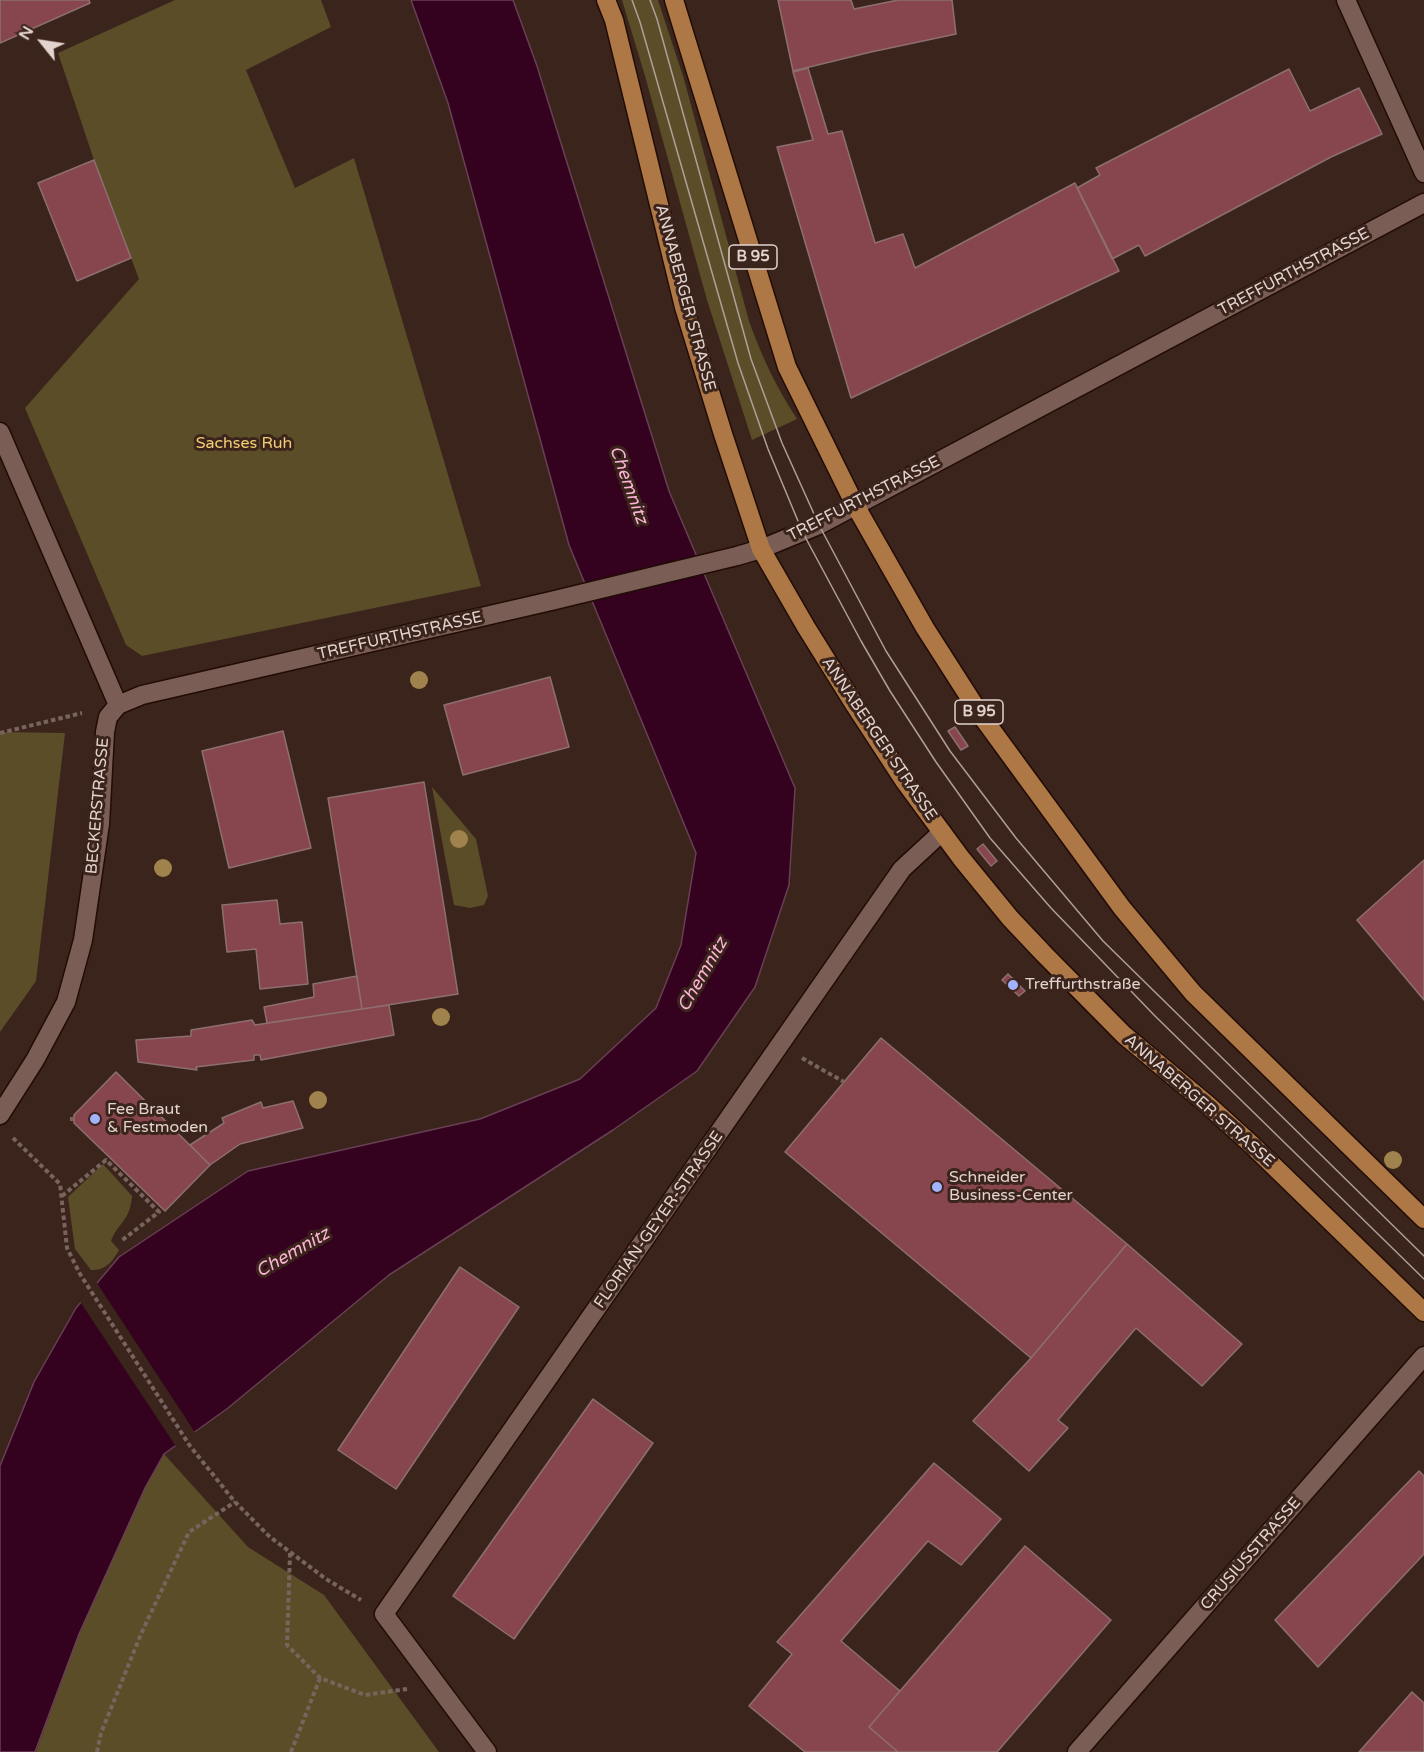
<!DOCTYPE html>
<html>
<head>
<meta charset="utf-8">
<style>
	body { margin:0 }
	#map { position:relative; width:1424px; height:1752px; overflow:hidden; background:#3b241c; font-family:"Varela Round",sans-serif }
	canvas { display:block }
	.north { position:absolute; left:12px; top:12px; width:60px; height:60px; -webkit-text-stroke:4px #3b241c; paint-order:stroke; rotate:300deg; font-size:16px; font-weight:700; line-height:24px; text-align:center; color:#e3d3ce }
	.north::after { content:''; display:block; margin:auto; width:21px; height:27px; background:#e3d3ce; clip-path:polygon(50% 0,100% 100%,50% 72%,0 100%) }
</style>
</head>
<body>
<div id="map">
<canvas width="1424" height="1752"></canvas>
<div class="north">N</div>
</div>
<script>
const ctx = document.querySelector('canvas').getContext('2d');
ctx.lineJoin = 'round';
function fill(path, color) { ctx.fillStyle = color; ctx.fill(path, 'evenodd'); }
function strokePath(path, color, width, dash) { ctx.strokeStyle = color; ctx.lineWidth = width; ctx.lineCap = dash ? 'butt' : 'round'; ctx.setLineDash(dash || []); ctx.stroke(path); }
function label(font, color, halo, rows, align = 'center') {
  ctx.font = font + ' "Varela Round",sans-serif'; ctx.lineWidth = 6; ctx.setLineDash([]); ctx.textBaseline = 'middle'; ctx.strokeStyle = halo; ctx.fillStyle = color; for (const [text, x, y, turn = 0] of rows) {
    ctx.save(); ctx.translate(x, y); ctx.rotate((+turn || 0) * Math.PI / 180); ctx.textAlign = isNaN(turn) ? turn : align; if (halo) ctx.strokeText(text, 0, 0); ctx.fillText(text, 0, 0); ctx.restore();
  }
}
const green = new Path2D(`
	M 175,0 L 321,0 L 331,27 L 246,70 L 295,188 L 354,158 L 481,586 L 142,656 L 126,645 L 25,408 L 139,279 L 94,160 L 58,53 Z
	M 622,0 L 658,0 L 684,79 L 749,321 C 762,357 776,387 797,419 L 752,440 L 707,300 L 645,76 Z
	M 0,732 L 65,733 L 36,981 L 0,1032 Z
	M 432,787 L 476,839 L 488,896 L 484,905 L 470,908 L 454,905 Z
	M 103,1164 L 132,1196 C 130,1222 118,1222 111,1241 L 119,1250 C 113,1261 105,1271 91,1270 L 75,1249 L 68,1197 Z
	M 164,1454 L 248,1547 L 324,1595 L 439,1752 L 36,1752 L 79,1634 L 145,1488 Z`);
const water = new Path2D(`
	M 411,0 L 513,0 L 537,66 L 669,491 L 795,788 L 789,885 L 755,987 L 697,1071 L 613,1130 L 389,1275 L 228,1408 L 164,1454 L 145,1488 L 79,1634 L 35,1752 L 0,1752 L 0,1466 L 34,1382 L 76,1308 L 119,1257 L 248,1171 L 480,1119 L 580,1079 L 656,1008 L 681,945 L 696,853 L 569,545 L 448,103 Z`);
const pier = new Path2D(`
	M 95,1280 L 196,1434 L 177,1448 L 79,1300 Z`);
const building = new Path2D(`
	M 0,0 L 89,0 L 90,3 L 0,43 Z
	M 778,0 L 851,0 L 854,9 L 898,0 L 952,0 L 956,34 L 871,52 L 793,71 Z
	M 808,68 L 828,134 L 842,131 L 875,243 L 903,234 L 915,268 L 1075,183 L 1119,271 L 851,398 L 777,147 L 813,140 L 793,72 Z
	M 1289,69 L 1310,111 L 1359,88 L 1382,134 L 1331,157 L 1145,256 L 1139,245 L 1112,259 L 1077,188 L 1100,175 L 1096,168 Z
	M 94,160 L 131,258 L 77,281 L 38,183 Z
	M 550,677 L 569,747 L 463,775 L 444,705 Z
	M 955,727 L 968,746 L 961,750 L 948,731 Z
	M 283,731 L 311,848 L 229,868 L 202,751 Z
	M 424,782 L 458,994 L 362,1009 L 328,798 Z
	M 983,844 L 997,861 L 991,866 L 977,849 Z
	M 1424,860 L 1424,1000 L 1357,920 Z
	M 277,900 L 280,924 L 302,922 L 308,984 L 260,989 L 256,949 L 227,952 L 222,905 Z
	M 1008,974 L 1025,991 L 1019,996 L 1002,980 Z
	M 357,976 L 362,1009 L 267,1023 L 264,1007 L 314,997 L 313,984 Z
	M 389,1005 L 394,1035 L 261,1060 L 260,1055 L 254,1055 L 254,1060 L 196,1067 L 197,1070 L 138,1062 L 136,1040 L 191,1036 L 191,1030 L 252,1020 L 255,1025 Z
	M 881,1038 L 1127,1244 L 1031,1358 L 785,1152 Z
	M 116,1072 L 210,1165 L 165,1211 L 74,1123 L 74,1115 Z
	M 293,1101 L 303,1128 L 240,1144 L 210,1165 L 190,1145 L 224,1123 L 222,1118 L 261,1102 L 263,1108 Z
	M 1127,1244 L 1242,1344 L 1202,1386 L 1136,1328 L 1058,1420 L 1068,1428 L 1029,1471 L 973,1421 L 1031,1358 Z
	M 460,1267 L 519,1307 L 396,1489 L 338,1450 Z
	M 593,1399 L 653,1443 L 514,1639 L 453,1596 Z
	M 934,1463 L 1001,1519 L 961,1565 L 928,1541 L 841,1641 L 900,1691 L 869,1727 L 898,1752 L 805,1752 L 749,1706 L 792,1654 L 777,1642 Z
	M 1419,1471 L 1424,1476 L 1424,1554 L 1318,1667 L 1275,1620 Z
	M 1025,1546 L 1111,1620 L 997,1752 L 898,1752 L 869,1727 Z
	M 1412,1692 L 1424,1703 L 1424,1752 L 1359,1752 Z`);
const path = new Path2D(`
	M 0,733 L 82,713
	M 802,1058 L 844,1082
	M 70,1119 L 74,1119
	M 13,1138 L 60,1184 L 67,1248 L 80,1274 L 190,1446 L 235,1502 L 270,1537 L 326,1579 L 361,1600
	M 62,1196 L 106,1160 L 159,1212 L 121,1241
	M 290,1553 L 287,1645 L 320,1678 L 365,1695 L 407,1689
	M 97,1752 L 101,1733 L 141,1634 L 189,1532 L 235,1502
	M 291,1752 L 320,1678`);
const street = new Path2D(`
	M 1346,0 L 1424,173
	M 0,432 L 118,705
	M 118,705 L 142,695 L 551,601 L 737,556 L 761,549 L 819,525 L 1424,203
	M 0,1115 L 35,1060 L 66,1002 L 83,940 L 100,824 L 105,732 L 108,717 L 118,705
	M 487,1752 L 384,1614 L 902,869 L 942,832
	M 1077,1752 L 1424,1356`);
const primary = new Path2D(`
	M 606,0 L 614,20 L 684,307 L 723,434 L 761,549 L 806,627 L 854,704 L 905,782 L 961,858 L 1010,918 L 1044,954 L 1124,1035 L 1208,1105 L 1252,1145 L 1424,1312
	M 674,0 L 787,367 L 855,505 L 925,628 L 980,714 L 1122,908 L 1193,993 L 1424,1219`);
const tram = new Path2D(`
	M 632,0 L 640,22 L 738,363 L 768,449 L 803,533 L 861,641 L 890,691 L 936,762 L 990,838 L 1051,908 L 1155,1016 L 1424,1279
	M 650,0 L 657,19 L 751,359 L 782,443 L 819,525 L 886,651 L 950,751 L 1016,838 L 1103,941 L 1424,1256`);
const trees = [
	[419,680],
	[459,839],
	[163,868],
	[441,1017],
	[318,1100],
	[1393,1160]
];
const markers = [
	[1013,985,6,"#a3b2fd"],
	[95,1119,6,"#a3b2fd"],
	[937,1187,6,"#a3b2fd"]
];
const shields = [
	[753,257,48],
	[979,712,48]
];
const shieldNames = [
	["B 95",753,257],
	["B 95",979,712]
];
const streetNames = [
	["TREFFURTHSTRASSE",1294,272,-28],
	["ANNABERGER STRASSE",685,298,75],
	["TREFFURTHSTRASSE",864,499,-27],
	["TREFFURTHSTRASSE",400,636,-13],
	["ANNABERGER STRASSE",879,739,56],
	["BECKERSTRASSE",98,806,-85],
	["ANNABERGER STRASSE",1199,1101,41],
	["FLORIAN-GEYER-STRASSE",659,1220,-55],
	["CRUSIUSSTRASSE",1251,1554,-49]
];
const parkNames = [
	["Sachses Ruh",244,444]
];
const poiNames = [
	["Treffurthstraße",1025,985],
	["Fee Braut",107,1110],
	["& Festmoden",107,1128],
	["Schneider",949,1178],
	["Business-Center",949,1196]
];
const waterNames = [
	["Chemnitz",628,485,70],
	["Chemnitz",703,975,-60],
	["Chemnitz",293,1253,-30]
];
fill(green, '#5b4d28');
fill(water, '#34011f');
strokePath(water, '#684054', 1.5);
fill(pier, '#3b241c');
fill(building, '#87464d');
strokePath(building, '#8d6f71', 1.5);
strokePath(street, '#210c06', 21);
strokePath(primary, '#210c06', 21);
strokePath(path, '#78645d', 4, [4.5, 3]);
strokePath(street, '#7a5e55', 18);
strokePath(primary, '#ad7746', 18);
strokePath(tram, '#b09e98', 1.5);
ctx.fillStyle = '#a0824c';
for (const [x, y] of trees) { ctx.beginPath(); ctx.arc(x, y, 9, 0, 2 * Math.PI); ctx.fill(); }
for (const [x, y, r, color] of markers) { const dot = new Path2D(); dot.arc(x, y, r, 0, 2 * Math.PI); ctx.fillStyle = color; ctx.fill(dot); strokePath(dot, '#3b241c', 2); }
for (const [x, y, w] of shields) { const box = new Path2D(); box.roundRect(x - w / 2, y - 12, w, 24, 4.5); ctx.fillStyle = '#3b241c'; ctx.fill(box); strokePath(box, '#e3d3ce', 1.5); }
label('bold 15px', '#e3d3ce', null, shieldNames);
label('16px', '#e3d3ce', '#3b241c', streetNames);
label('16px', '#f3cf73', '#3b241c', parkNames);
label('16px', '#e3d3ce', '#3b241c', poiNames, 'left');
label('italic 18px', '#fcb3d6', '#3b241c', waterNames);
</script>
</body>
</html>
